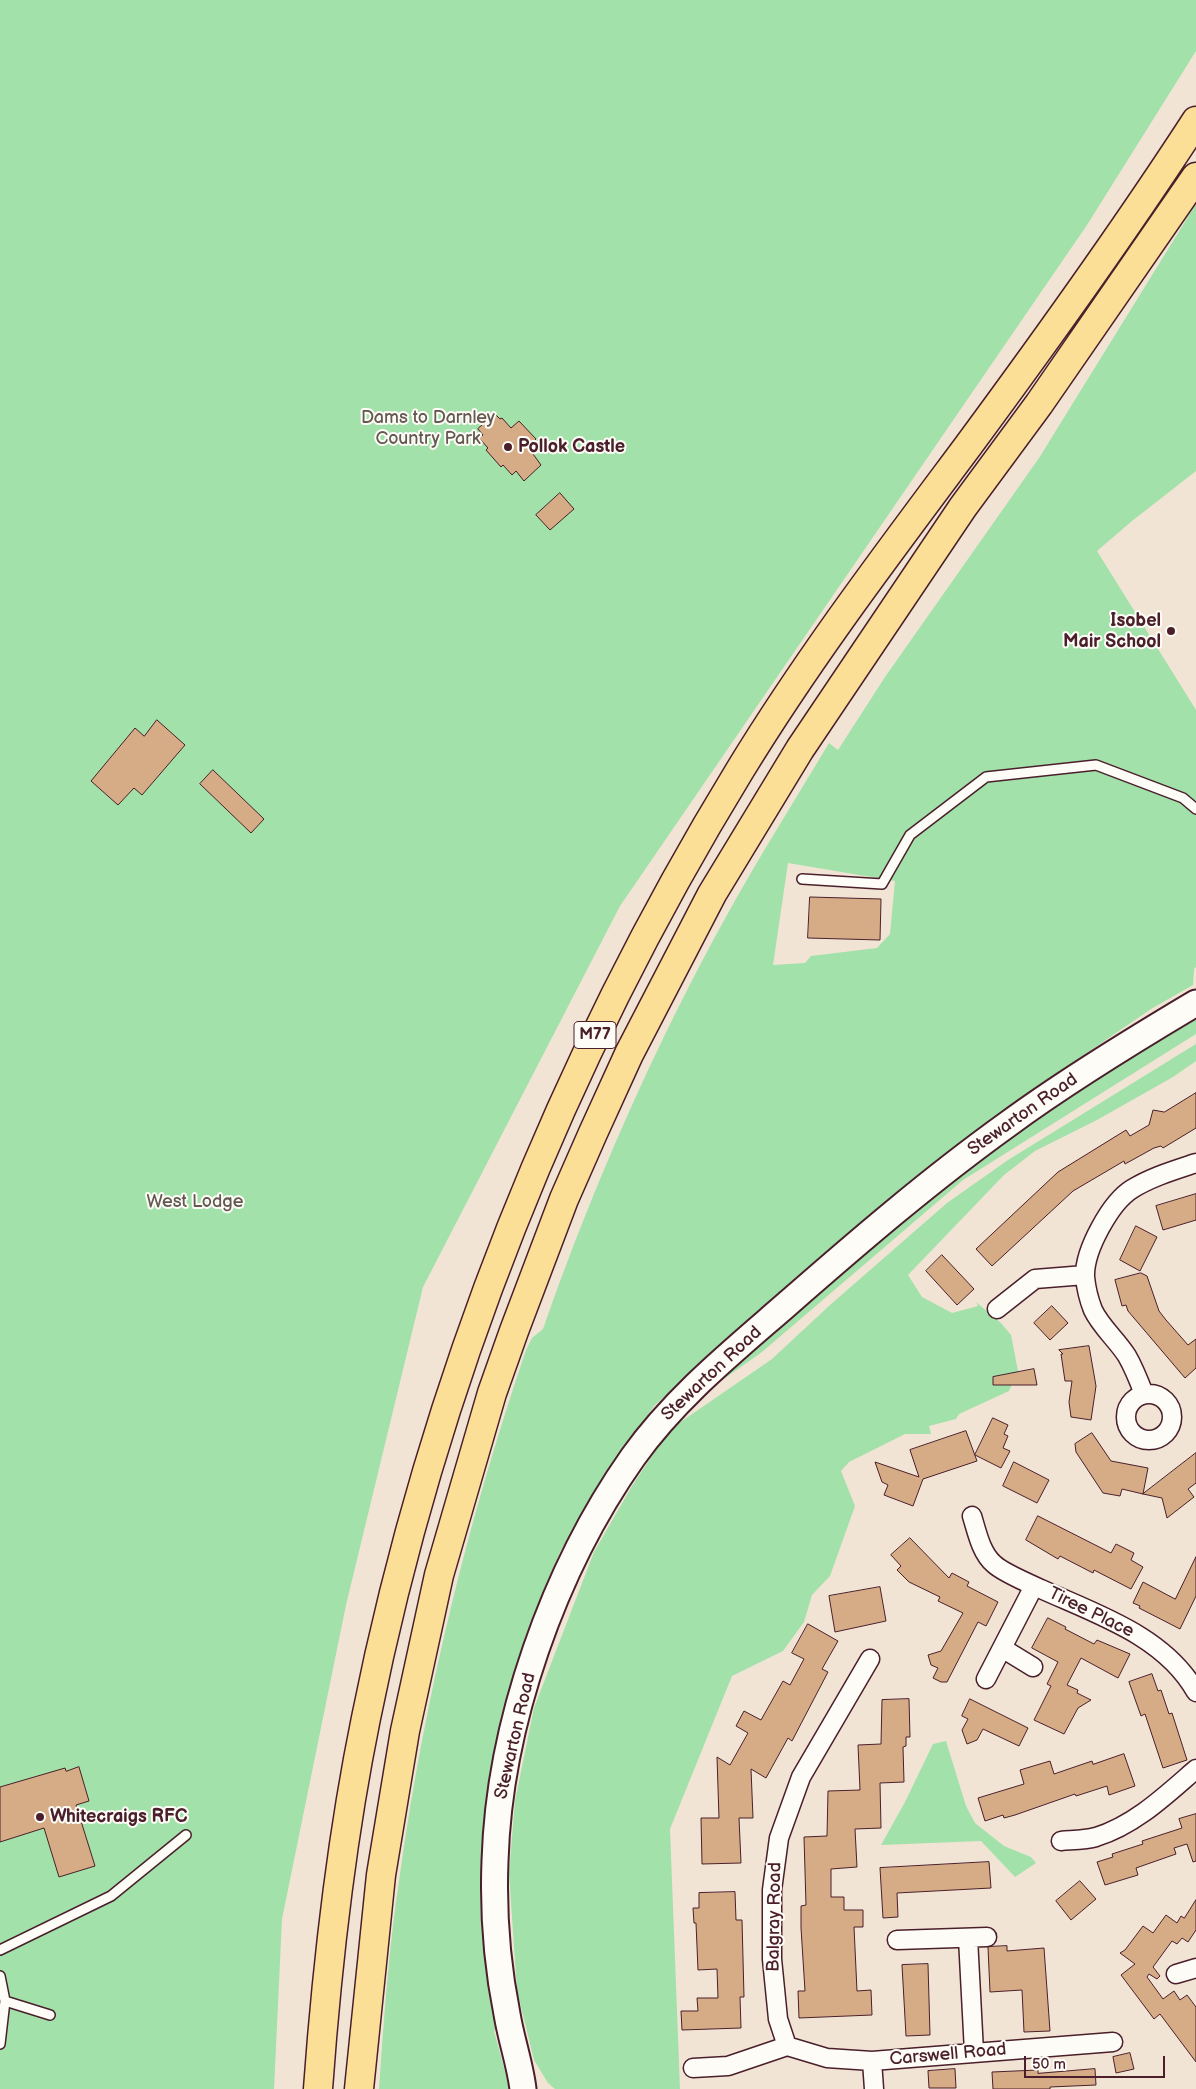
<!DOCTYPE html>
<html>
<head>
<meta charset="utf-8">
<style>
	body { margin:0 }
	#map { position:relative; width:1196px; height:2089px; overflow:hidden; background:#f1e4d5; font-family:"Balsamiq Sans",sans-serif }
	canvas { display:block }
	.scale { position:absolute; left:1024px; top:2056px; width:141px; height:22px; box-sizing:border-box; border:2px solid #4a1f2b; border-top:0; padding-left:6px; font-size:15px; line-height:18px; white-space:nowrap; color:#4a1f2b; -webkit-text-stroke:4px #fdfcf7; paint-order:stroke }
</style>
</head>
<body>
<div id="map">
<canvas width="1196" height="2089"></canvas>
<div class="scale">50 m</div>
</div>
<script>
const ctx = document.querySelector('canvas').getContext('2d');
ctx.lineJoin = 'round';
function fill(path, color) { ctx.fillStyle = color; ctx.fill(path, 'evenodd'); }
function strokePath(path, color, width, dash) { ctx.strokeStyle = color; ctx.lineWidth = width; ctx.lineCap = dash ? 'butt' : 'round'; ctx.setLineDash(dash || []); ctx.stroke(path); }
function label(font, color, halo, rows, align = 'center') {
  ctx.font = font + ' "Balsamiq Sans",sans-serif'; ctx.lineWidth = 4; ctx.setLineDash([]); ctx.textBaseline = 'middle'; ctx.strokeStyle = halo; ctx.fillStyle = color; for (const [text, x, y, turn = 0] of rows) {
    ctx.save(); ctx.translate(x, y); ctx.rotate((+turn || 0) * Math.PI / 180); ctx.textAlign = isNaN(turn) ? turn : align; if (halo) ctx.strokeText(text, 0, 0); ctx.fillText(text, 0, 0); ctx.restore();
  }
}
const green = new Path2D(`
	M 0,0 L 1196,0 L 1196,51 L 1087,225 L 620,906 L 423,1287 L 346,1605 L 282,1919 L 274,2089 L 0,2089 Z
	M 1196,204 L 1196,471 L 1132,521 L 1097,551 L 1196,710 L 1196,967 L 1194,969 L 1193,985 L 1151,1009 L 1056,1074 L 917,1176 L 654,1406 L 598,1487 L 560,1552 L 525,1637 L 496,1744 L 485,1817 L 481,1873 L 482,1919 L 490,1991 L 498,2026 L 494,2031 L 510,2089 L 379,2089 C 384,2017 389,1945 400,1874 C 425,1695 468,1520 526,1350 L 532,1338 L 543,1329 C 593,1186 654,1047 727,915 C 759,857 795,800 829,743 L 838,750 L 885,677 L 1039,458 ZM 788,863 L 895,881 L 890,934 L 877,948 L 811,956 L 805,963 L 773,965 Z
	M 1196,1019 L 1196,1034 L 963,1180 L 762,1352 L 690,1403 L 924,1200 L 1070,1094 Z
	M 1196,1044 L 1196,1061 L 1173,1077 L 1097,1120 L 1035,1151 L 1004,1175 L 908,1275 L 922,1297 L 952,1313 L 978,1306 L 976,1302 L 1001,1323 L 1011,1335 L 1018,1371 L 1009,1391 L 959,1414 L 956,1419 L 929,1426 L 931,1434 L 905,1434 L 849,1462 L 841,1471 L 855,1506 L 830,1576 L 812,1595 L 804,1622 L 783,1651 L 732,1676 L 670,1829 L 680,2089 L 555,2089 L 548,2083 L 534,2060 L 517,1990 L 509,1873 L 515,1801 L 534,1708 L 594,1552 L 632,1486 L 669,1430 L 772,1359 L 830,1305 L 947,1203 L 1008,1160 Z
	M 946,1741 L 966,1806 L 975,1823 L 1004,1846 L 1031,1857 L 1036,1863 L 1015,1877 L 981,1841 L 881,1845 L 905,1802 L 933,1744 Z`);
const building = new Path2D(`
	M 495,414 L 500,419 L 502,418 L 511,428 L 519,421 L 536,439 L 528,447 L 541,465 L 524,481 L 516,471 L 512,475 L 503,465 L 501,467 L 486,450 L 488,448 L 479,438 L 483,435 L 478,429 Z
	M 560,493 L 574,509 L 550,530 L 536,515 Z
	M 157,720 L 185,745 L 142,795 L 134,788 L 118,805 L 91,781 L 135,728 L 144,736 Z
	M 213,770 L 264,819 L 251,833 L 200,784 Z
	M 810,897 L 881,899 L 880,940 L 808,938 Z
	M 1196,1093 L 1196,1128 L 1163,1148 L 1161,1146 L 1154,1148 L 1125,1164 L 1124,1161 L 1073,1191 L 992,1266 L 976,1249 L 1058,1172 L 1126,1130 L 1130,1136 L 1149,1125 L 1153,1110 L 1164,1112 Z
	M 1196,1194 L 1196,1220 L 1163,1230 L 1156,1206 Z
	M 1136,1226 L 1157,1237 L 1140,1271 L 1120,1260 Z
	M 942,1255 L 974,1289 L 957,1305 L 926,1271 Z
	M 1141,1273 L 1147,1276 L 1159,1311 L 1166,1320 L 1188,1345 L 1196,1339 L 1196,1368 L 1185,1378 L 1128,1311 L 1126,1305 L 1122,1306 L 1115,1280 Z
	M 1052,1306 L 1068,1323 L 1050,1340 L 1034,1323 Z
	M 1089,1346 L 1096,1386 L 1091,1420 L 1071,1417 L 1069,1402 L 1072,1381 L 1065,1381 L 1061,1354 L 1063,1354 L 1059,1350 Z
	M 1034,1369 L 1037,1385 L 993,1385 L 993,1377 Z
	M 993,1418 L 1008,1425 L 1004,1434 L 1008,1436 L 1003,1448 L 1010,1451 L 1001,1468 L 975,1455 Z
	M 966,1431 L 977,1461 L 923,1479 L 913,1506 L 884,1495 L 888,1485 L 882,1482 L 875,1462 L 919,1477 L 910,1450 Z
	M 1092,1433 L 1111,1461 L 1148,1468 L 1143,1494 L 1122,1489 L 1120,1496 L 1103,1493 L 1076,1452 L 1075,1444 Z
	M 1196,1453 L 1196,1483 L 1188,1489 L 1194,1497 L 1167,1518 L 1162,1498 L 1143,1494 Z
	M 1014,1462 L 1049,1480 L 1037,1503 L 1003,1486 Z
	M 1038,1516 L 1111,1553 L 1116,1544 L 1134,1553 L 1131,1560 L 1143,1567 L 1131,1589 L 1094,1570 L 1093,1573 L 1060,1556 L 1058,1559 L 1026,1540 Z
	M 910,1538 L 949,1578 L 952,1573 L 969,1582 L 967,1586 L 998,1602 L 986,1626 L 978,1622 L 947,1682 L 941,1682 L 933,1678 L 938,1668 L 931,1665 L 928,1655 L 941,1651 L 963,1613 L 938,1601 L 940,1597 L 909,1582 L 897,1570 L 901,1566 L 891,1555 Z
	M 1196,1557 L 1196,1596 L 1180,1629 L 1139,1608 L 1140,1606 L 1133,1603 L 1143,1582 L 1175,1599 Z
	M 880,1587 L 886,1621 L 835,1632 L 829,1596 Z
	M 1048,1618 L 1066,1627 L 1065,1629 L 1094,1644 L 1097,1640 L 1130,1654 L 1118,1678 L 1081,1658 L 1067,1685 L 1078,1690 L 1077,1693 L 1091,1700 L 1078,1708 L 1064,1734 L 1034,1720 L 1051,1686 L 1047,1684 L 1058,1662 L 1032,1648 Z
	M 808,1624 L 838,1641 L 822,1669 L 828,1672 L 792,1741 L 788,1738 L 766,1778 L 751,1769 L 753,1818 L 739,1818 L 741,1863 L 702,1864 L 701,1818 L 719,1818 L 717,1757 L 730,1765 L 748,1733 L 736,1726 L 744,1711 L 761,1720 L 783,1681 L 790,1685 L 804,1659 L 792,1653 Z
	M 1152,1674 L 1158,1691 L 1161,1690 L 1169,1714 L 1172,1713 L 1187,1760 L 1163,1768 L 1145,1714 L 1141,1716 L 1129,1682 Z
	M 909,1699 L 910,1737 L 906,1737 L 906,1746 L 903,1747 L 904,1782 L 880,1783 L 881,1828 L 855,1829 L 857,1867 L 831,1869 L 831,1897 L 844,1897 L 844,1910 L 863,1910 L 863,1927 L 854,1927 L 857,1991 L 871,1990 L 872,2015 L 799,2018 L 798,1991 L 805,1991 L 801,1928 L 801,1906 L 806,1905 L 804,1837 L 827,1836 L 828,1791 L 860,1790 L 858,1745 L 881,1744 L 882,1700 Z
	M 970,1699 L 1028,1728 L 1019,1746 L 983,1729 L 977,1740 L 967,1744 L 962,1730 L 968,1719 L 962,1716 Z
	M 1124,1754 L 1135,1786 L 1109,1795 L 1107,1786 L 1076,1796 L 1075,1794 L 1015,1815 L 1004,1818 L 1003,1815 L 985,1821 L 978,1798 L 1024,1784 L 1020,1770 L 1050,1761 L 1054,1774 L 1092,1761 L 1093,1764 Z
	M 79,1767 L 89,1801 L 76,1805 L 95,1866 L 59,1877 L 44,1828 L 0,1842 L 0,1787 L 65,1768 L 66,1771 Z
	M 1196,1814 L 1196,1861 L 1193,1862 L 1187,1844 L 1174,1848 L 1176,1854 L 1136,1868 L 1138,1875 L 1105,1885 L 1097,1862 L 1113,1857 L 1112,1854 L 1143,1844 L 1142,1841 L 1182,1828 L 1179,1819 Z
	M 989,1862 L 991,1888 L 897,1893 L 898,1917 L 883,1918 L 880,1868 Z
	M 1080,1881 L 1096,1899 L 1071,1920 L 1056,1901 Z
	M 735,1892 L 736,1920 L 742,1920 L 744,1997 L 740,1997 L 741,2028 L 682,2030 L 681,2011 L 698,2011 L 697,1998 L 718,1998 L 717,1969 L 698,1970 L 696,1923 L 694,1923 L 693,1908 L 699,1908 L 699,1893 Z
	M 1196,1900 L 1196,1930 L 1188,1942 L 1182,1938 L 1177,1944 L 1172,1941 L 1153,1967 L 1160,1976 L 1157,1979 L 1149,1974 L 1147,1977 L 1163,1999 L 1174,1991 L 1180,2000 L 1187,1995 L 1196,2007 L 1196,2062 L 1160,2014 L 1154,2019 L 1121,1975 L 1135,1964 L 1120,1953 L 1125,1950 L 1143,1926 L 1153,1933 L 1166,1915 L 1177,1923 L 1181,1916 L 1184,1918 Z
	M 1007,1946 L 1007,1951 L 1044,1948 L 1050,2031 L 1024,2032 L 1022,1990 L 990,1992 L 988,1947 Z
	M 928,1964 L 930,2035 L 906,2036 L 902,1965 Z
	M 1130,2053 L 1134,2069 L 1116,2073 L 1113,2057 Z
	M 955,2069 L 956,2088 L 929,2088 L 928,2071 Z
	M 1095,2069 L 1096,2085 L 1050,2087 L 1050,2089 L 993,2089 L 992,2072 L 1038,2070 L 1038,2073 Z`);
const service = new Path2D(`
	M 802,879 L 882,884 L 910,835 L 986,777 L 1096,765 L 1183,798 L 1196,809
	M 0,1950 L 111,1896 L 186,1835
	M 0,1976 L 5,2001 L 0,2044
	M 5,2001 L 50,2015`);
const minor = new Path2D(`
	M 997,1309 L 1035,1279 L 1085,1275
	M 1144,1394 C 1139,1381 1134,1368 1127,1356 C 1117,1340 1101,1327 1093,1310 C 1089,1300 1086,1287 1085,1277 C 1084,1250 1111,1202 1132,1189 C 1151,1177 1175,1170 1196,1163
	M1126 1417a23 23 0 1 1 46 0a23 23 0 1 1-46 0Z
	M 972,1516 C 977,1532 981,1553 994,1564 C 1002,1572 1030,1584 1041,1589 C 1096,1614 1165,1636 1196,1692
	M 1002,1648 L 1033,1667
	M 870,1659 L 801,1777 L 779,1838 L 772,1890 L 772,1959 L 778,2019 L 787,2046 L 827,2058 L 872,2061 L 874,2089
	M 986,1679 L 1034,1586
	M 1061,1841 C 1072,1840 1085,1840 1096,1837 C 1135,1825 1166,1795 1196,1769
	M 968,1938 L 974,2052
	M 897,1940 L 987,1937
	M 1176,1974 L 1196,1968
	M 872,2061 L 1113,2042
	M 693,2068 L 728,2066 L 787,2046`);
const secondary = new Path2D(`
	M 523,2089 C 520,2064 511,2039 507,2014 C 497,1964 493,1912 495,1861 C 499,1724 554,1569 633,1457 C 675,1398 732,1352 786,1305 C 858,1242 930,1180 1008,1124 C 1068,1080 1132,1041 1196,1003`);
const motorway = new Path2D(`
	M 318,2089 C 327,1965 341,1840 366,1718 C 433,1383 562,1061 740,770 C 809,657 889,552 968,446 C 1047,339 1124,232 1196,121
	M 359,2089 L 381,1875 L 405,1731 L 439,1575 L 492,1393 L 514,1331 L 564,1199 L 593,1133 L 629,1054 L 712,894 L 800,749 L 963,507 L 1039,404 L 1196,177`);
const markers = [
	[508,447,5,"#4a1f2b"],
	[1171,631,5,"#4a1f2b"],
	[40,1817,5,"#4a1f2b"]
];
const shields = [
	[595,1035,42]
];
const shieldNames = [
	["M77",595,1035]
];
const parkNames = [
	["Dams to Darnley",428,418],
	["Country Park",428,439],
	["West Lodge",195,1202]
];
const poiNames = [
	["Pollok Castle",518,447],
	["Isobel",1161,621,"right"],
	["Mair School",1161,642,"right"],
	["Whitecraigs RFC",50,1817]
];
const streetNames = [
	["Stewarton Road",1023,1115,-35],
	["Stewarton Road",712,1374,-43],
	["Tiree Place",1091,1613,26],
	["Stewarton Road",516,1736,-77],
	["Balgray Road",775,1917,-89],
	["Carswell Road",948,2055,-5]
];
fill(green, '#a2e1a9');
fill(building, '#d5ac86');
strokePath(building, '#4a1f2b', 1);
strokePath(service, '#4a1f2b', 12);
strokePath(minor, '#4a1f2b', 21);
strokePath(secondary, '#4a1f2b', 29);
strokePath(motorway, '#4a1f2b', 31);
strokePath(service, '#fdfcf7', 9);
strokePath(minor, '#fdfcf7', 18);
strokePath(secondary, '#fdfcf7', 25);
strokePath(motorway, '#fbdf96', 28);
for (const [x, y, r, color] of markers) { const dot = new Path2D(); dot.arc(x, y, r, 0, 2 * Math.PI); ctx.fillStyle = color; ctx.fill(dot); strokePath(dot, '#fdfcf7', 2); }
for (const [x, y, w] of shields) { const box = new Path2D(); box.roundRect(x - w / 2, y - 13.5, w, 27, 4); ctx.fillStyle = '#fdfcf7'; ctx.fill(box); strokePath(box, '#4a1f2b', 1); }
label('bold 16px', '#4a1f2b', null, shieldNames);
label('18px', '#645951', '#fdfcf7', parkNames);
label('bold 18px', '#4a1f2b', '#fdfcf7', poiNames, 'left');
label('18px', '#4a1f2b', '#fdfcf7', streetNames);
</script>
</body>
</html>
